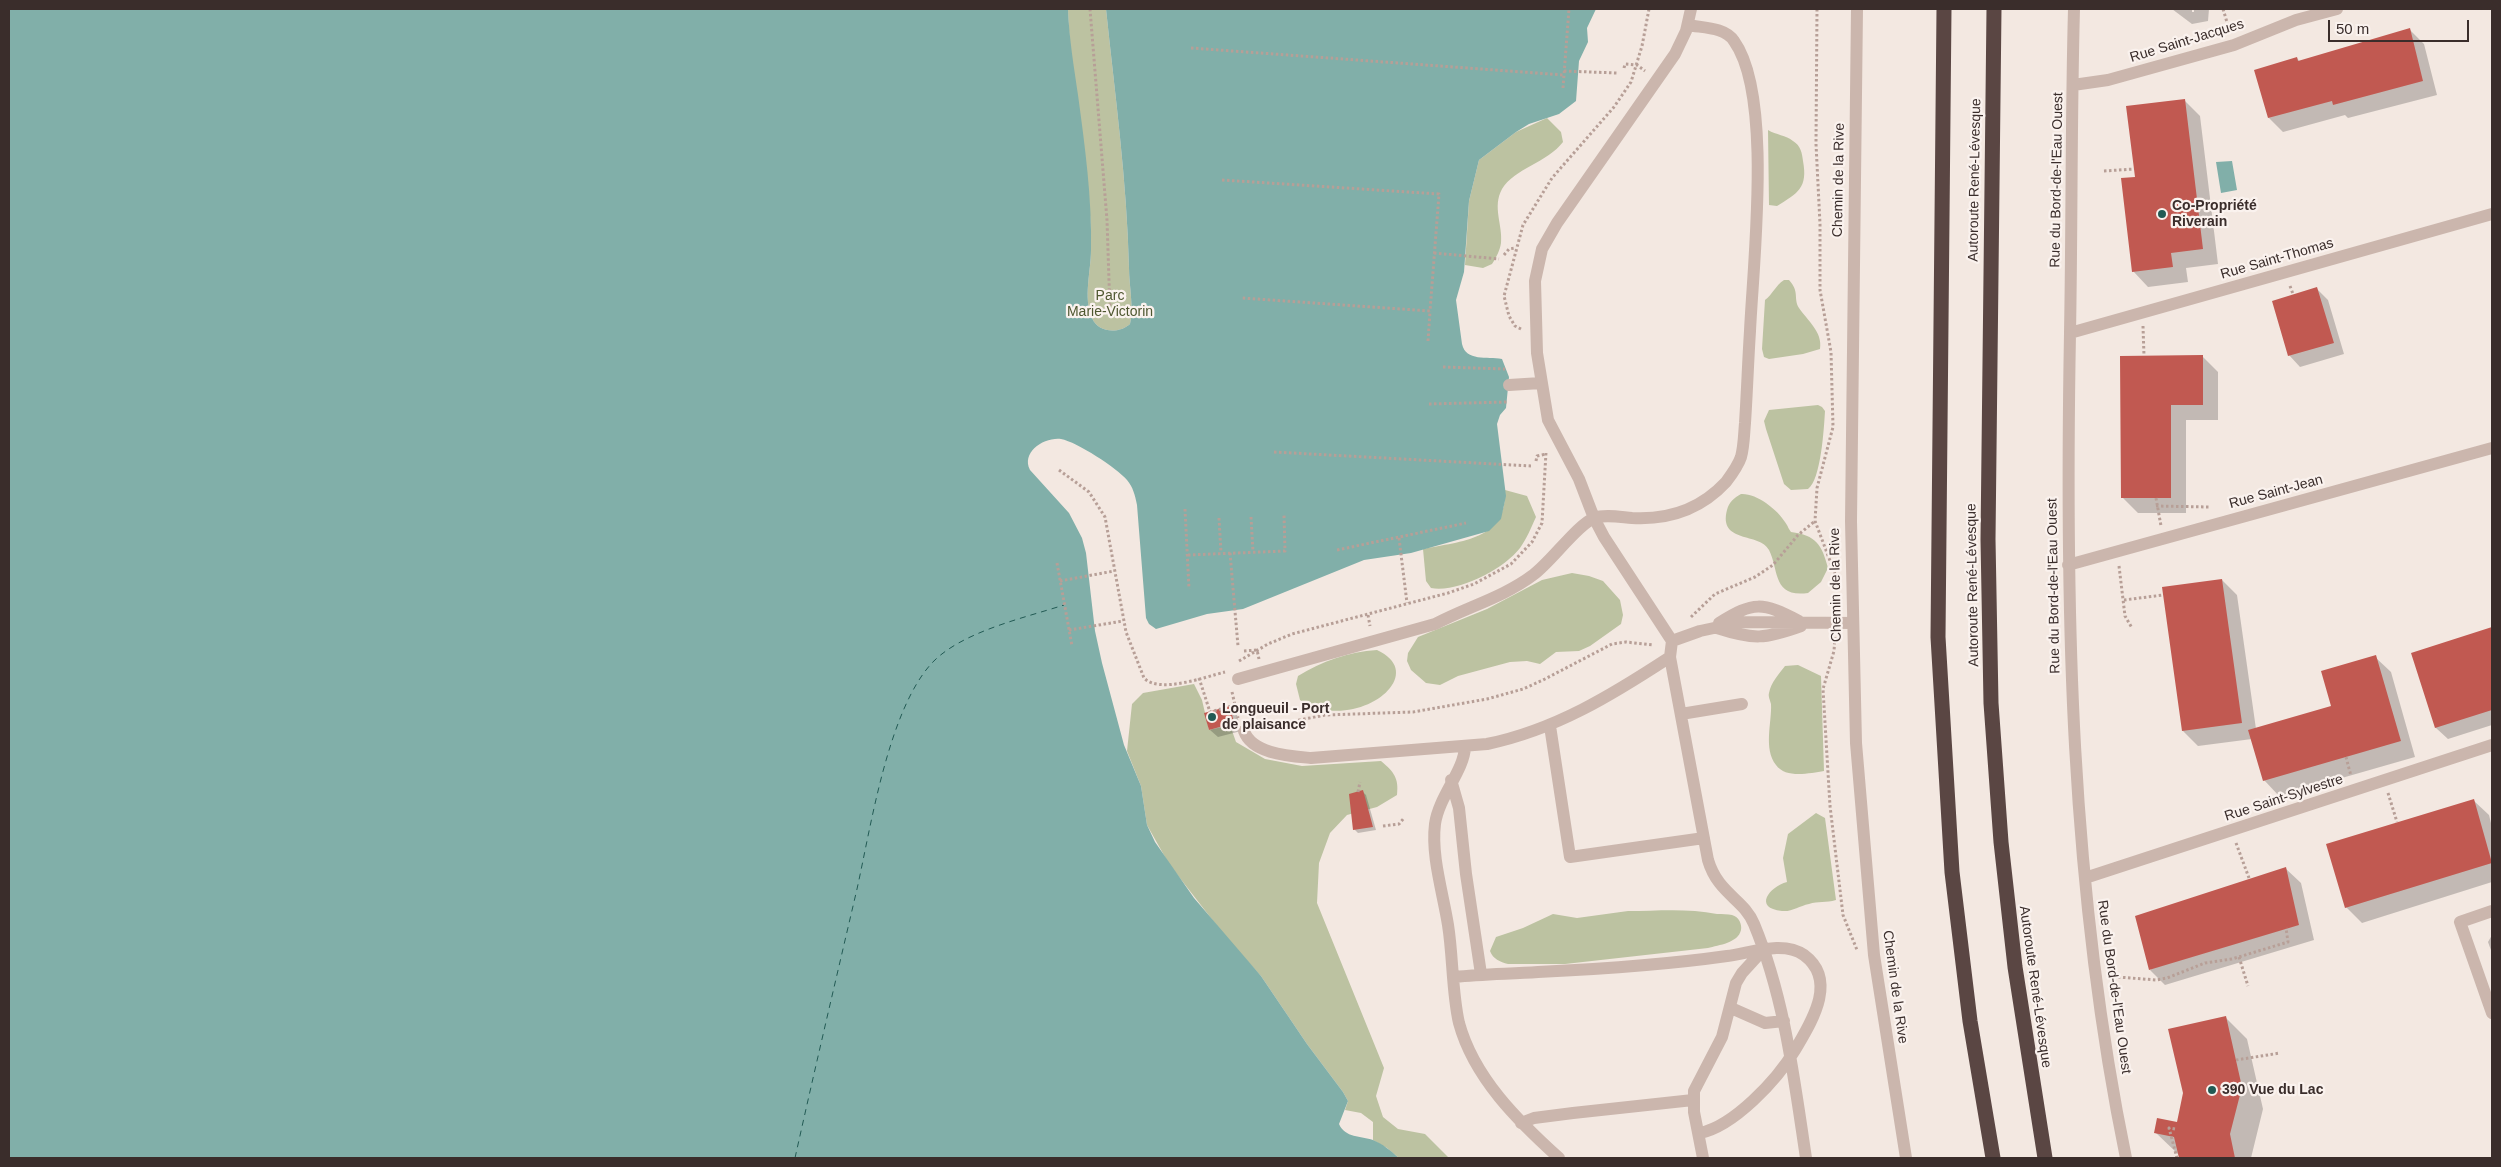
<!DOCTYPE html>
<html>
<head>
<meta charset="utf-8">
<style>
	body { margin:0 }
	#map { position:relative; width:2501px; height:1167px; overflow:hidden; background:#f3e8e1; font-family:Helvetica,sans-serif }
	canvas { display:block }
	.frame { position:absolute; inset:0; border:10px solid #3a2d2b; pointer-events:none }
	.scale { position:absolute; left:2328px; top:20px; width:141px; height:22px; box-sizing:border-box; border:2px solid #3a2d2b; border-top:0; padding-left:6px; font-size:15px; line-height:18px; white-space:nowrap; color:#3a2d2b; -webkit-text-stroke:4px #faf2ee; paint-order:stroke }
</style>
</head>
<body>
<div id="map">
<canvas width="2501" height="1167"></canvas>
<div class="frame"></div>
<div class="scale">50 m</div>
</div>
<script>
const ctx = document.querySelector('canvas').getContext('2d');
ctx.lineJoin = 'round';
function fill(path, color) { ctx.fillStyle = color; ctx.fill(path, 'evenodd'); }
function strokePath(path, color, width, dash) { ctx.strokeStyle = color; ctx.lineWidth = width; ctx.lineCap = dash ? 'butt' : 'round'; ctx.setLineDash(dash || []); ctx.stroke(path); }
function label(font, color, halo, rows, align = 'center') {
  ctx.font = font + ' Helvetica,sans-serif'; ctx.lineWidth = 4.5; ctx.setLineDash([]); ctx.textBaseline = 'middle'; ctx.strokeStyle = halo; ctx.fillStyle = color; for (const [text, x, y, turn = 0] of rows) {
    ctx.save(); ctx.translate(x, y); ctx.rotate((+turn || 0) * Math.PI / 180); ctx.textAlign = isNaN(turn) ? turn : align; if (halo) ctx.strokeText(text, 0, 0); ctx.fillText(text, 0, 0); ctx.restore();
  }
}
const green = new Path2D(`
	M 1068,9 L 1106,9 C 1115,95 1127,181 1129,268 C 1129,285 1134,308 1130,324 C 1119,334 1098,333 1092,318 C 1083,298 1091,271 1091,250 C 1092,169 1070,90 1068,9 Z
	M 1547,118 L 1561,132 L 1563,142 C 1548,162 1514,169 1502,189 C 1492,207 1503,225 1501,243 C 1500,250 1496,258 1492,264 L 1483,268 L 1465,265 L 1469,201 L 1479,160 L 1516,132 Z
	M 1768,130 C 1776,135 1786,135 1793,141 C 1801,146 1802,153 1803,161 C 1808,188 1798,193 1777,206 L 1769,205 Z
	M 1784,280 L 1789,280 C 1800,292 1793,298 1799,308 C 1807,320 1823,332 1820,349 L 1803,354 L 1769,359 L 1764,357 L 1762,349 L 1765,300 C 1773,294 1775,286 1784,280 Z
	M 1818,405 L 1822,407 L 1825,411 C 1824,428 1821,480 1808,489 L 1791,490 L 1784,484 L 1766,429 L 1764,421 L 1769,410 Z
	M 1505,490 L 1527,496 L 1536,517 C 1531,528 1527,538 1520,548 C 1504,569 1458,593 1431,588 L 1426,581 L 1423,549 C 1462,541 1507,540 1505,490 Z
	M 1741,494 C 1756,493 1777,509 1785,522 C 1788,526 1788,528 1791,532 C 1816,535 1822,545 1828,568 L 1821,582 L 1808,593 C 1772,598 1779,569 1769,550 C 1760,532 1718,544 1727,510 C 1729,502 1734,498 1741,494 Z
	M 1572,573 L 1589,576 L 1603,581 L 1620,600 L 1623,615 L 1621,624 L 1590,646 L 1579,651 L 1556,652 L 1540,664 L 1527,661 L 1510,662 L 1458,676 L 1440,685 L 1426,683 L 1411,670 L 1407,661 L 1408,653 L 1418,637 L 1487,609 L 1542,580 Z
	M 1377,650 C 1433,676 1353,735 1300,700 L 1296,684 L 1298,676 C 1322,661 1348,652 1377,650 Z
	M 1798,665 L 1821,676 L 1824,771 C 1810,773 1786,779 1776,765 C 1763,749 1772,722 1771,704 C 1770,700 1768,696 1769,693 C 1771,682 1779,674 1785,666 Z
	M 1194,684 L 1202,700 L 1209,730 L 1230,725 L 1236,742 L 1265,759 L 1302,766 L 1381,761 C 1394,772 1399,778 1397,795 L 1377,807 L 1347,815 L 1330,833 L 1319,863 L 1317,903 L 1384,1068 L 1376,1096 L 1383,1117 L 1398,1129 L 1425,1134 L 1449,1158 L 1399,1158 L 1387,1148 L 1373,1140 L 1373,1122 L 1361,1113 L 1345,1110 L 1348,1101 L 1343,1092 L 1307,1044 L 1261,976 L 1228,940 L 1169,864 L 1147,825 L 1141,786 L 1127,751 L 1132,704 L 1143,693 Z
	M 1816,813 L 1825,818 L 1836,900 C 1826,903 1818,901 1809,904 C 1799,906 1792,912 1782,911 C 1753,908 1769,887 1787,882 L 1783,858 L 1788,834 Z
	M 1628,911 C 1657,911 1688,908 1717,914 C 1722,914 1728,914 1732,915 C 1739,917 1742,924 1741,930 C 1738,943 1719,945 1708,948 L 1565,964 L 1508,964 C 1500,962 1493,959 1490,951 L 1496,937 L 1523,928 L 1553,914 L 1577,918 Z`);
const water = new Path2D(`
	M 9,9 L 1068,9 C 1069,38 1074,67 1078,95 C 1085,147 1092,198 1091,250 C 1091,271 1083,298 1092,318 C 1098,333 1119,334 1130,324 C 1134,308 1129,285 1129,268 C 1127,181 1115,95 1106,9 L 1596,9 L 1587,28 L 1588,42 L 1579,61 L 1576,101 L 1559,114 L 1529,124 L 1516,132 L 1479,160 L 1469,201 L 1464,272 L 1456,300 L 1462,344 C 1466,362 1487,356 1502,359 L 1509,377 L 1506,408 L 1500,415 L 1497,424 L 1506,496 L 1501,519 L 1489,531 L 1411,553 L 1364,560 L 1243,609 L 1207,614 L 1156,629 L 1149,624 L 1146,618 L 1137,505 C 1135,495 1133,487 1127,480 C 1117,468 1077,442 1061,439 C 1044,437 1021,452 1030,470 L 1069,513 L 1082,538 L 1086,553 L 1095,631 L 1102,663 L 1124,745 L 1141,786 L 1147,825 L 1155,842 L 1194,898 L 1261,976 L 1307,1044 L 1343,1092 L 1348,1101 L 1339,1124 C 1345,1138 1361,1136 1373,1140 C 1383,1144 1391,1151 1399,1158 L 9,1158 Z
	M 2232,161 L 2237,190 L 2221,193 L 2216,162 Z`);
const shadow = new Path2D(`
	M 2172,9 L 2192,9 L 2192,12 L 2194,12 L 2194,9 L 2209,9 L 2208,21 L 2192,24 Z
	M 2410,30 L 2424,44 L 2437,95 L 2348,118 L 2345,115 L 2283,132 L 2269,118 L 2297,58 L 2300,62 Z
	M 2184,100 L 2200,116 L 2218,264 L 2186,268 L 2188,282 L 2148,287 L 2133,271 L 2136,178 Z
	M 2317,289 L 2328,300 L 2344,354 L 2300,367 L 2289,355 Z
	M 2202,356 L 2218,372 L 2218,420 L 2186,420 L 2186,513 L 2138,513 L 2123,498 L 2122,357 Z
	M 2222,580 L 2237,595 L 2256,729 L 2333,707 L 2375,657 L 2391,672 L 2415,757 L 2279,796 L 2264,780 L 2252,739 L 2198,746 L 2183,731 L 2163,588 Z
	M 2492,629 L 2492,725 L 2448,739 L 2436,728 L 2413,654 Z
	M 1229,708 L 1237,715 L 1241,731 L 1218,737 L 1210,730 Z
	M 1363,792 L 1366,795 L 1376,830 L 1358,833 L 1354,829 Z
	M 2473,800 L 2489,815 L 2492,827 L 2492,882 L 2362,923 L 2346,907 Z
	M 2285,868 L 2301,883 L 2314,940 L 2165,985 L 2150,970 Z
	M 2492,935 L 2492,953 L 2488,942 Z
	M 2225,1017 L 2247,1039 L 2263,1109 L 2251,1158 L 2180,1158 L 2179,1155 L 2155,1132 L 2178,1124 L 2184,1093 Z`);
const ferry = new Path2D(`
	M 795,1158 C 815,1068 836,979 857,889 C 871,826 888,712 931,664 C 960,632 1024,618 1064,605`);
const building = new Path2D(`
	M 2410,28 L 2423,81 L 2333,105 L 2332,101 L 2268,118 L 2254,70 L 2297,57 L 2298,61 Z
	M 2185,99 L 2203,249 L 2171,253 L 2173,267 L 2132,272 L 2121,178 L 2135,177 L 2126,106 Z
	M 2317,287 L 2334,343 L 2288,356 L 2272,301 Z
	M 2203,355 L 2203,405 L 2171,405 L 2171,498 L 2121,498 L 2120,356 Z
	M 2222,579 L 2242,723 L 2182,731 L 2162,587 Z
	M 2492,627 L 2492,710 L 2435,728 L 2411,653 Z
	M 2376,655 L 2401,741 L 2263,781 L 2248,730 L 2331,706 L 2321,671 Z
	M 1230,706 L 1234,723 L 1209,730 L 1204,713 Z
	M 1363,790 L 1373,827 L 1353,830 L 1349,794 Z
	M 2474,799 L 2492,863 L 2345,908 L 2326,844 Z
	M 2286,867 L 2299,925 L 2149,970 L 2135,916 Z
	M 2226,1016 L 2242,1087 L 2230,1134 L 2235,1158 L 2179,1158 L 2174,1137 L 2154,1133 L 2157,1118 L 2177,1122 L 2183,1093 L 2168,1029 Z`);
const path = new Path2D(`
	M 1090,9 L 1107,220 L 1110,311
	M 1817,9 L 1816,144 L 1820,224 L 1820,290 L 1831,352 L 1833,427 L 1817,488 L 1815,521 L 1835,574
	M 2223,9 L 2230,32
	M 1191,48 L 1564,75
	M 1624,68 L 1625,64 L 1637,65 L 1645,71
	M 1564,71 L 1617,73
	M 1563,88 L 1569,9
	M 2104,171 L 2134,169
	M 1222,180 L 1439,194 L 1430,311 L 1242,298
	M 1434,253 L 1499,259
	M 1504,255 L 1509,249 L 1515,248
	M 2290,286 L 2293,294
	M 2143,326 L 2144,356
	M 1521,329 L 1515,326 L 1509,316 L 1504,296 L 1523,225 L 1552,178 L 1614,107 L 1631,82 L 1642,46 L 1649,9
	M 1428,341 L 1430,311
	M 1443,367 L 1505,369
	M 1429,404 L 1508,402
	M 1274,452 L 1531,466
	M 1536,461 L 1537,456 L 1546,454
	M 1059,470 L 1089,492 L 1105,517 L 1126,632 L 1144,678 C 1159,694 1205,677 1225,672
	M 2156,498 L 2161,526
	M 2156,506 L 2209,507
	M 1185,509 L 1189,589
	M 1251,517 L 1253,552
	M 1219,518 L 1221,553
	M 1399,538 L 1407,603
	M 1337,550 L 1466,523
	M 1230,553 L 1238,646
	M 1188,555 L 1285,551 L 1284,515
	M 1057,563 L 1072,646
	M 2119,566 L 2125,616 L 2132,628
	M 1060,581 L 1114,571
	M 2124,600 L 2163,595
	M 1368,615 L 1370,626
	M 1691,617 L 1715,594 L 1755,577 L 1773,565 L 1798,535 L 1815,521
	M 1069,630 L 1123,621
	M 1835,637 L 1834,651 L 1823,689 L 1830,806 L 1843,915 L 1857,950
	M 1244,651 L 1257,650 L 1259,659
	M 1239,661 L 1268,644 L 1292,634 L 1448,593 L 1474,584 L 1511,564 L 1532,542 L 1542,523 L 1546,452
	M 1199,678 L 1210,712 L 1235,705
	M 1232,692 L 1238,718
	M 1259,728 L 1325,715 L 1413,712 L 1487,699 L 1523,689 L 1543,680 L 1612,644 L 1626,642 L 1653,645
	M 2346,757 L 2351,776
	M 1358,792 L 1360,782
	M 2388,793 L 2397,822
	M 1383,826 L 1399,824 L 1404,818
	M 2236,843 L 2249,878
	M 2239,957 L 2248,986
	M 2118,977 L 2156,980 L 2167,978 L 2205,963 L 2232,959 L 2288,942 L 2286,928
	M 2236,1060 L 2280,1053
	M 2175,1129 L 2169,1128 L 2177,1158`);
const minor = new Path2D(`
	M 1691,9 L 1686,31 L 1675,54 L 1557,223 L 1542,249 L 1535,281 L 1537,353 L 1548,420 L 1579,479 L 1594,518 L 1604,537 L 1672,641 L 1670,657 L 1708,860 C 1718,894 1744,899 1754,924 C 1785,999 1794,1079 1806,1158
	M 1857,9 L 1851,521 L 1856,743 L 1874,955 L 1906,1158
	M 2074,9 C 2071,117 2072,225 2070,333 C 2065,610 2070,887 2126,1158
	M 2073,85 L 2108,80 L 2234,45 L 2296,20 L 2337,9
	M 2070,333 L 2492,214
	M 1509,385 L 1541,383
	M 2068,565 L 2492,448
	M 1719,623 C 1754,601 1762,602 1799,621
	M 1717,628 C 1754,640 1765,639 1801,626
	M 1672,641 L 1700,631 L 1742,622 L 1852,623
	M 1238,679 L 1435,624 C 1467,607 1504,597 1533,575 C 1551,562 1577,525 1594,518 C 1605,514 1620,517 1632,518 C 1668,520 1701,509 1726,482 C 1732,474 1738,466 1741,457 C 1744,446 1744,434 1745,423 C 1747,393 1748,362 1750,331 C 1753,263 1773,95 1734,41 C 1725,27 1703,28 1688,25
	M 1681,714 L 1742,704
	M 1550,726 L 1570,857 L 1704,838
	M 1244,731 C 1252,754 1290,756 1311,758 L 1487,744 C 1555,730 1612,695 1670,657
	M 1465,747 C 1464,771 1439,796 1435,824 C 1431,856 1443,893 1448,925 C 1453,956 1452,993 1459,1023 C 1474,1078 1518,1121 1559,1158
	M 1451,780 L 1459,808 L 1466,874 L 1481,974
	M 2085,878 L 2492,745
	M 2492,911 L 2460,922 L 2492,1013
	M 1455,977 C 1482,974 1510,974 1538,972 C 1601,969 1664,965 1727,956 C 1751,953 1783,940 1804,955 C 1839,981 1810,1024 1795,1050 C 1777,1080 1734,1126 1700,1133
	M 1731,1008 L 1765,1023 L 1784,1021
	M 1521,1123 L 1534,1118 L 1573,1113 L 1693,1100
	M 1703,1158 L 1694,1112 L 1694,1091 L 1722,1037 L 1736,983 L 1742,973 L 1763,950`);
const highway = new Path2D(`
	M 1944,9 L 1938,637 L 1952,872 L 1970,1021 L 1993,1158
	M 1994,9 L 1988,539 L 1991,703 L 2001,842 L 2015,967 L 2045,1158`);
const markers = [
	[2162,214,5,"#225a54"],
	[1212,717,5,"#225a54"],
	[2212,1090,5,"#225a54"]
];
const streetNames = [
	["Rue Saint-Jacques",2187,41,-17],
	["Chemin de la Rive",1839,180,-89],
	["Autoroute René-Lévesque",1975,180,-89],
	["Rue du Bord-de-l'Eau Ouest",2057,180,-89],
	["Rue Saint-Thomas",2277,259,-16],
	["Rue Saint-Jean",2276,492,-15],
	["Chemin de la Rive",1836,585,-91],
	["Autoroute René-Lévesque",1973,585,-91],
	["Rue du Bord-de-l'Eau Ouest",2054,586,-91],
	["Rue Saint-Sylvestre",2284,798,-18],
	["Chemin de la Rive",1895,987,82],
	["Autoroute René-Lévesque",2035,987,82],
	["Rue du Bord-de-l'Eau Ouest",2114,987,82]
];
const poiNames = [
	["Co-Propriété",2172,206],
	["Riverain",2172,222],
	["Longueuil - Port",1222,709],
	["de plaisance",1222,725],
	["390 Vue du Lac",2222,1090]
];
const parkNames = [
	["Parc",1110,296],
	["Marie-Victorin",1110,312]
];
fill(green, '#bcc2a1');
fill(water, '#81afa9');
fill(shadow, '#0003');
strokePath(ferry, '#225a54', 1, [6, 5]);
fill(building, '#c15951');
strokePath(path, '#b79f97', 3, [2.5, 2.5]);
strokePath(minor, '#cbb6ad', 12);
strokePath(highway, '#5a4643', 15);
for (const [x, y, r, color] of markers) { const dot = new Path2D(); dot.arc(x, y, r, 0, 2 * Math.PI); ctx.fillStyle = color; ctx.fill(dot); strokePath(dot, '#faf2ee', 2); }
label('14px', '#3a2d2b', '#faf2ee', streetNames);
label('bold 14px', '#3a2d2b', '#faf2ee', poiNames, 'left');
label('14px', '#4f5730', '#faf2ee', parkNames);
</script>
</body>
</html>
